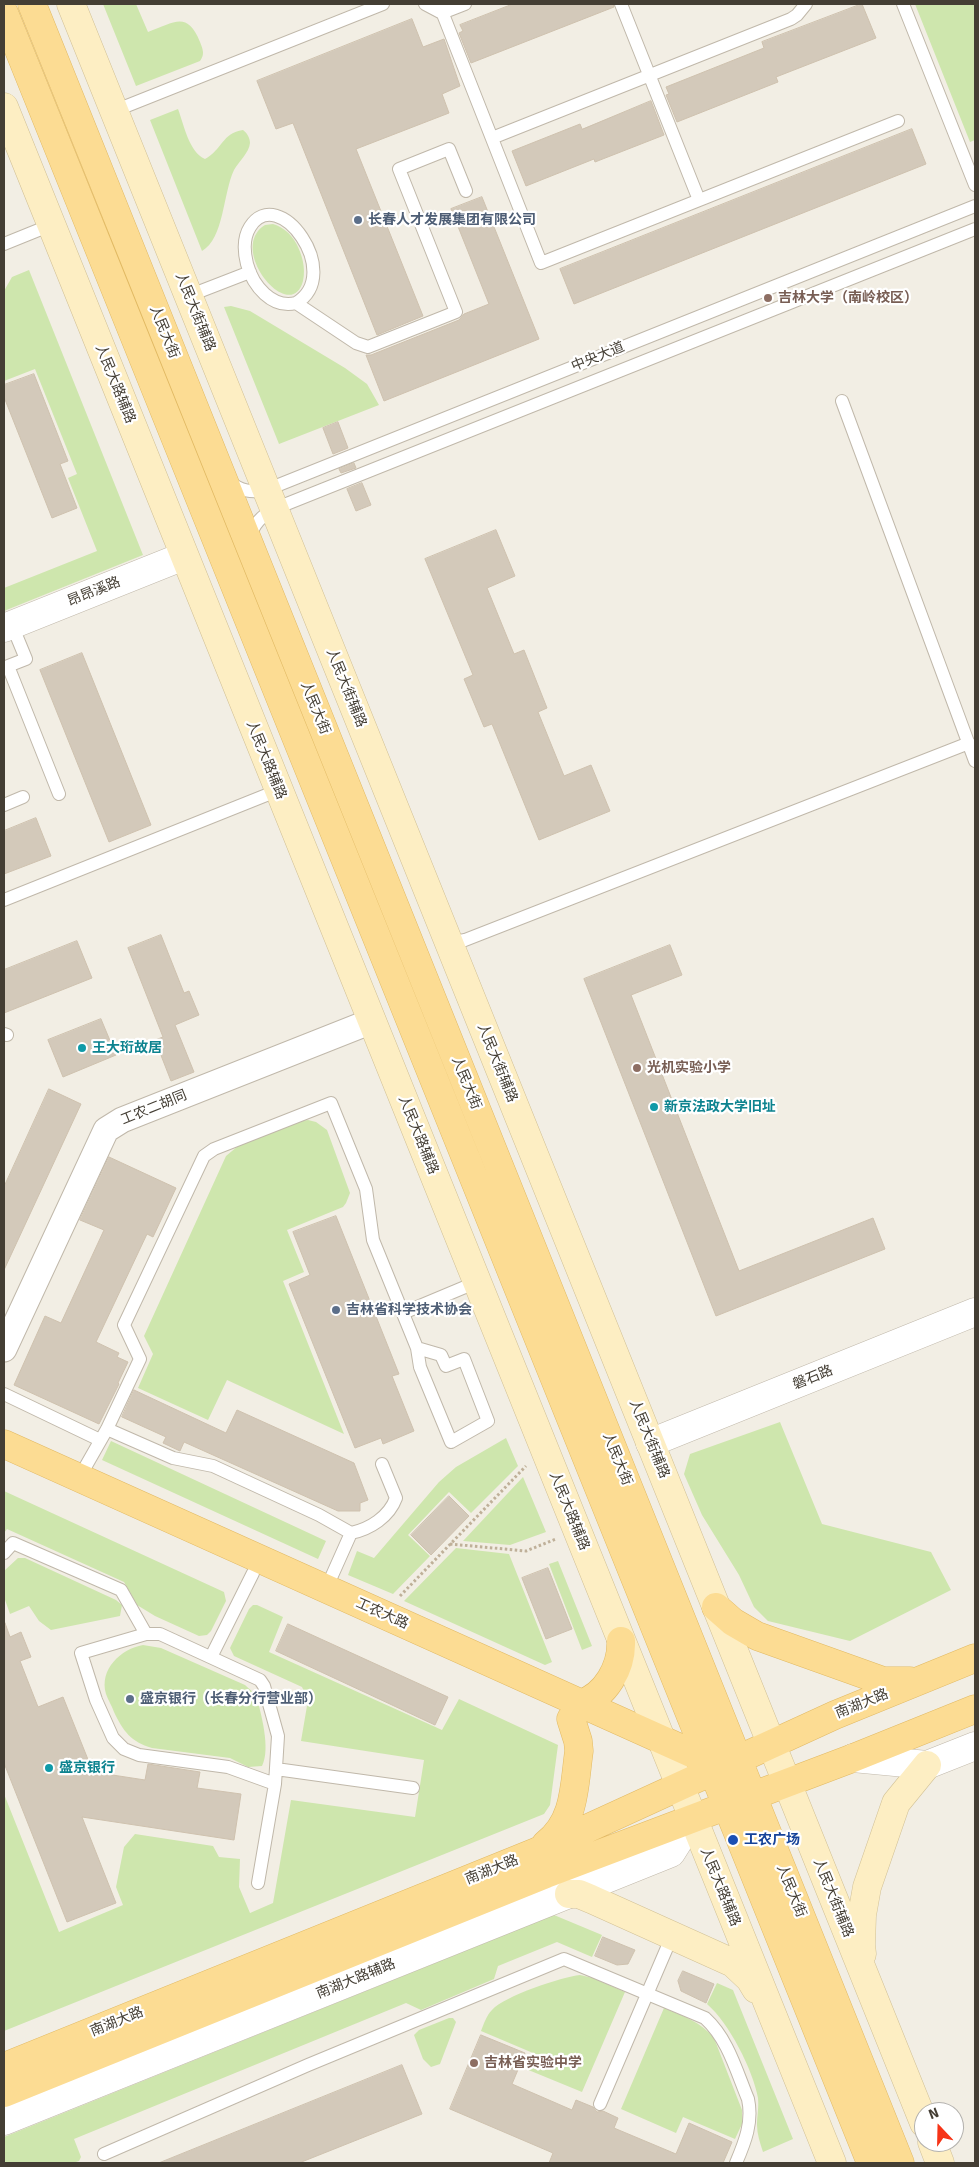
<!DOCTYPE html>
<html>
<head>
<meta charset="utf-8">
<style>
	body { margin:0 }
	#map { position:relative; width:979px; height:2167px; overflow:hidden; background:#f2eee4; font-family:Signika,sans-serif }
	canvas { display:block }
	.frame { position:absolute; inset:0; border:5px solid #443e34; pointer-events:none }
	.north { position:absolute; left:914px; top:2102px; width:50px; height:50px; box-sizing:border-box; background:#fff; border:1px solid #b4b2ae; border-radius:50%; rotate:339deg; font-size:14px; font-weight:700; line-height:20px; text-align:center; color:#443e34 }
	.north::after { content:''; display:block; margin:auto; width:18px; height:22px; background:#f63417; clip-path:polygon(50% 0,100% 100%,50% 72%,0 100%) }
</style>
</head>
<body>
<div id="map">
<canvas width="979" height="2167"></canvas>
<div class="frame"></div>
<div class="north">N</div>
</div>
<script>
const ctx = document.querySelector('canvas').getContext('2d');
ctx.lineJoin = 'round';
function fill(path, color) { ctx.fillStyle = color; ctx.fill(path, 'evenodd'); }
function strokePath(path, color, width, dash) { ctx.strokeStyle = color; ctx.lineWidth = width; ctx.lineCap = dash ? 'butt' : 'round'; ctx.setLineDash(dash || []); ctx.stroke(path); }
function label(font, color, halo, rows, align = 'center') {
  ctx.font = font + ' Signika,"Noto Sans SC",sans-serif'; ctx.lineWidth = 4.5; ctx.setLineDash([]); ctx.textBaseline = 'middle'; ctx.strokeStyle = halo; ctx.fillStyle = color; for (const [text, x, y, turn = 0] of rows) {
    ctx.save(); ctx.translate(x, y); ctx.rotate((+turn || 0) * Math.PI / 180); ctx.textAlign = isNaN(turn) ? turn : align; if (halo) ctx.strokeText(text, 0, 0); ctx.fillText(text, 0, 0); ctx.restore();
  }
}
const green = new Path2D(`
	M 103,4 L 136,4 L 148,32 C 174,23 187,10 200,42 C 203,50 205,54 200,61 L 136,86 Z
	M 915,4 L 975,4 L 975,140 L 970,142 Z
	M 178,109 C 184,125 189,152 205,159 C 222,150 222,133 243,130 C 247,133 250,138 250,143 C 249,153 239,161 234,170 C 223,193 224,239 202,251 L 150,120 Z
	M 273,224 C 283,227 291,234 296,243 C 302,254 306,268 303,281 C 291,326 226,249 265,225 Z
	M 29,270 L 143,555 L 4,611 L 4,588 L 97,551 L 68,478 L 77,474 L 35,369 L 4,381 L 4,291 L 12,277 Z
	M 231,306 L 250,311 L 345,368 L 367,384 L 379,405 L 279,444 L 224,307 Z
	M 308,1120 L 316,1122 L 327,1130 L 350,1193 L 346,1203 L 343,1207 L 287,1230 L 304,1272 L 283,1281 L 344,1434 L 227,1380 L 208,1420 L 138,1388 L 153,1354 L 144,1336 L 226,1156 L 238,1146 L 300,1121 Z
	M 780,1422 L 822,1524 L 931,1552 L 951,1590 L 850,1641 L 768,1621 L 754,1607 L 739,1575 L 702,1515 L 684,1474 L 690,1454 Z
	M 506,1438 L 518,1466 L 471,1513 L 449,1492 L 408,1535 L 430,1556 L 393,1594 L 348,1575 L 357,1551 L 374,1558 L 439,1482 L 456,1467 Z
	M 111,1441 L 326,1541 L 318,1559 L 102,1460 Z
	M 523,1477 L 546,1532 L 510,1545 L 463,1541 Z
	M 4,1491 L 224,1592 L 226,1601 L 211,1631 L 207,1635 L 199,1636 L 155,1616 L 137,1605 L 124,1582 L 7,1529 L 4,1533 Z
	M 456,1548 L 509,1554 L 552,1662 L 545,1665 L 404,1601 Z
	M 18,1558 L 25,1558 L 116,1600 L 122,1605 L 120,1616 L 51,1630 L 39,1621 L 29,1606 L 10,1614 L 4,1597 L 4,1571 Z
	M 558,1561 L 592,1646 L 582,1650 L 549,1564 Z
	M 253,1605 L 257,1605 L 283,1617 L 269,1652 L 442,1730 L 459,1699 L 558,1745 L 550,1805 L 544,1814 L 4,2031 L 4,1794 L 59,1932 L 123,1905 L 116,1887 L 124,1847 L 135,1834 L 213,1846 L 219,1857 L 240,1859 L 239,1887 L 250,1913 L 273,1903 L 291,1800 L 415,1817 L 424,1760 L 301,1741 L 308,1700 L 302,1687 L 234,1656 L 230,1648 L 249,1609 Z
	M 143,1645 L 161,1648 L 245,1685 L 256,1695 C 261,1713 271,1749 262,1766 L 248,1767 L 230,1758 L 152,1748 C 131,1742 123,1731 114,1712 C 112,1706 108,1700 106,1694 C 99,1669 121,1649 143,1645 Z
	M 554,1915 L 602,1935 L 592,1957 L 557,1942 L 498,1966 L 494,1979 L 421,2010 L 406,2003 L 74,2139 L 81,2157 L 79,2161 L 73,2163 L 4,2163 L 4,2137 Z
	M 580,1975 L 593,1978 L 625,1992 L 582,2092 L 526,2069 L 533,2053 L 481,2031 C 484,2024 486,2016 492,2010 C 504,1996 562,1977 580,1975 Z
	M 717,1983 L 733,1990 L 793,2139 L 763,2152 C 760,2143 757,2134 757,2125 C 757,2116 759,2108 758,2098 C 753,2070 729,2023 707,2004 Z
	M 664,2008 C 683,2016 701,2022 714,2038 L 742,2110 L 742,2124 L 735,2139 L 683,2117 L 676,2133 L 621,2109 Z
	M 449,2018 L 453,2018 L 456,2022 L 440,2064 L 431,2067 L 423,2059 L 414,2035 L 419,2030 Z`);
const building = new Path2D(`
	M 513,4 L 613,4 L 614,7 L 471,63 L 459,33 L 463,31 L 460,25 Z
	M 862,4 L 876,38 L 776,77 L 778,82 L 677,122 L 666,95 L 669,94 L 666,87 L 764,48 L 762,42 Z
	M 412,19 L 423,47 L 444,39 L 460,86 L 442,94 L 449,113 L 356,149 L 423,316 L 377,335 L 293,123 L 276,129 L 257,81 Z
	M 651,101 L 664,135 L 595,162 L 594,159 L 526,186 L 512,151 L 580,124 L 582,129 Z
	M 912,129 L 926,164 L 574,304 L 560,269 Z
	M 482,197 L 539,339 L 384,401 L 366,355 L 371,355 L 459,320 L 464,314 L 489,304 L 451,209 Z
	M 34,374 L 68,461 L 60,464 L 77,508 L 52,518 L 4,397 L 4,385 Z
	M 338,422 L 348,448 L 333,454 L 323,428 Z
	M 354,463 L 356,468 L 341,473 L 339,469 Z
	M 362,483 L 371,505 L 356,511 L 347,489 Z
	M 496,530 L 515,576 L 487,588 L 514,654 L 524,650 L 547,708 L 538,712 L 564,776 L 591,765 L 610,811 L 539,840 L 492,724 L 484,727 L 464,679 L 473,675 L 425,559 Z
	M 82,653 L 151,825 L 109,842 L 40,670 Z
	M 36,818 L 51,856 L 4,874 L 4,831 Z
	M 161,935 L 184,993 L 189,991 L 199,1015 L 175,1025 L 194,1072 L 171,1081 L 155,1040 L 163,1037 L 128,948 Z
	M 77,941 L 92,978 L 4,1013 L 4,970 Z
	M 670,945 L 682,975 L 631,995 L 739,1271 L 873,1218 L 885,1249 L 716,1316 L 584,979 Z
	M 101,1019 L 116,1055 L 63,1077 L 48,1040 Z
	M 49,1089 L 81,1104 L 4,1270 L 4,1187 Z
	M 109,1157 L 176,1188 L 153,1237 L 147,1234 L 96,1342 L 119,1353 L 117,1357 L 128,1362 L 118,1383 L 119,1384 L 99,1424 L 14,1385 L 45,1316 L 61,1323 L 104,1230 L 80,1220 Z
	M 336,1216 L 399,1374 L 392,1376 L 414,1431 L 383,1444 L 381,1438 L 355,1448 L 289,1284 L 310,1275 L 293,1232 Z
	M 134,1390 L 226,1433 L 237,1410 L 354,1463 L 368,1500 L 360,1503 L 360,1511 L 338,1511 L 184,1442 L 180,1451 L 163,1443 L 166,1437 L 122,1417 Z
	M 449,1496 L 469,1516 L 431,1555 L 411,1535 Z
	M 548,1568 L 572,1629 L 546,1639 L 522,1578 Z
	M 5,1623 L 10,1637 L 21,1632 L 31,1657 L 20,1661 L 38,1707 L 63,1697 L 93,1772 L 145,1780 L 148,1764 L 200,1772 L 197,1788 L 241,1794 L 234,1840 L 82,1817 L 116,1903 L 67,1922 L 4,1763 Z
	M 288,1624 L 448,1697 L 435,1725 L 276,1651 Z
	M 603,1937 L 635,1950 L 628,1964 L 617,1965 L 595,1956 Z
	M 683,1971 L 714,1984 L 706,2003 L 681,1991 L 678,1981 Z
	M 481,2035 L 525,2053 L 512,2084 L 572,2110 L 576,2100 L 593,2107 L 597,2112 L 603,2111 L 618,2118 L 614,2128 L 676,2154 L 689,2123 L 732,2142 L 723,2163 L 549,2163 L 553,2153 L 450,2109 Z
	M 402,2065 L 422,2114 L 299,2163 L 159,2163 Z`);
const path = new Path2D(`
	M 450,1544 L 526,1551 L 556,1539
	M 400,1596 L 526,1466`);
const service = new Path2D(`
	M 425,4 L 442,13 L 465,4
	M 439,4 L 541,263 L 898,121
	M 621,4 L 699,200
	M 903,4 L 975,185
	M 114,111 L 383,4
	M 492,138 L 791,19 L 797,15 L 806,4
	M 4,244 L 51,225
	M 188,296 L 250,272
	M 296,303 C 345,274 278,182 250,227 C 243,238 244,252 247,264 C 253,286 272,309 296,303 L 356,343 L 368,347 L 456,312 L 399,169 L 449,149 L 466,191
	M 842,401 L 975,761
	M 228,481 C 241,491 251,493 266,490 L 975,206
	M 250,538 C 253,524 262,516 274,509 L 975,229
	M 12,625 L 26,659 L 8,666 L 59,794
	M 4,805 L 23,797
	M 4,900 L 279,790
	M 449,943 L 465,940 L 969,743
	M 4,1034 L 7,1035
	M 403,1313 L 477,1282
	M 4,1394 L 100,1440
	M 107,1429 L 173,1458 L 213,1466 L 319,1515 L 351,1533
	M 79,1478 L 107,1429 L 140,1359 L 124,1325 L 204,1156 L 214,1149 L 331,1103 L 366,1189 L 373,1240 L 417,1348 L 420,1367 L 451,1442 L 488,1421 L 464,1359 L 446,1366 L 441,1355 L 417,1348
	M 4,1553 L 13,1543 L 121,1590 L 146,1634
	M 326,1589 L 351,1533 C 370,1529 389,1517 396,1498 L 382,1464
	M 211,1657 L 253,1573
	M 276,1769 L 413,1788
	M 258,1883 L 275,1784 L 278,1736 L 264,1686 L 260,1680 L 160,1634 L 146,1634 L 81,1653 L 96,1700 L 113,1738 L 124,1749 L 139,1755 L 228,1767 L 275,1784
	M 600,2104 L 672,1936
	M 104,2154 L 308,2065 L 564,1959 L 705,2018 C 728,2039 736,2070 748,2099 C 753,2122 745,2142 736,2163`);
const minor = new Path2D(`
	M 4,1349 L 106,1130 L 122,1120 L 372,1021`);
const tertiary = new Path2D(`
	M 4,628 L 184,556
	M 650,1443 L 975,1312
	M 853,1758 L 927,1765 L 975,1746
	M 4,2121 L 671,1853 L 693,1818`);
const secondary = new Path2D(`
	M 71,4 L 924,2123
	M 4,107 L 832,2163
	M 569,1894 L 579,1894 L 591,1899 L 733,1963 L 750,1979 L 756,1989
	M 862,1954 L 861,1945 L 862,1915 L 867,1887 L 896,1803 L 927,1765
	M 932,2142 L 940,2163`);
const primary = new Path2D(`
	M 32,4 L 900,2163
	M 4,13 L 871,2163
	M 4,1444 L 709,1761 L 716,1766
	M 716,1607 L 733,1622 L 757,1636 L 883,1681 L 910,1681
	M 580,1704 C 606,1696 622,1667 621,1641
	M 546,1844 C 576,1821 574,1785 579,1751 L 578,1741 L 571,1719
	M 4,2067 L 536,1852 L 835,1715 L 975,1658
	M 4,2093 L 546,1874 L 853,1758 L 975,1709`);
const markers = [
	[358,220,5,"#5c6f8a"],
	[768,298,5,"#8d6e63"],
	[82,1048,5,"#0f9aa8"],
	[637,1068,5,"#8d6e63"],
	[654,1107,5,"#0f9aa8"],
	[336,1310,5,"#5c6f8a"],
	[130,1699,5,"#5c6f8a"],
	[49,1768,5,"#0f9aa8"],
	[733,1840,6,"#1a4fb4"],
	[474,2063,5,"#8d6e63"]
];
const serviceNames = [
	["长春人才发展集团有限公司",368,220],
	["吉林省科学技术协会",346,1310],
	["盛京银行（长春分行营业部）",140,1699]
];
const educationNames = [
	["吉林大学（南岭校区）",778,298],
	["光机实验小学",647,1068],
	["吉林省实验中学",484,2063]
];
const streetNames = [
	["人民大街辅路",195,312,68],
	["人民大街",164,332,68],
	["中央大道",598,357,-22],
	["人民大路辅路",115,384,68],
	["昂昂溪路",94,592,-22],
	["人民大街辅路",346,688,68],
	["人民大街",315,708,68],
	["人民大路辅路",266,760,68],
	["人民大街辅路",497,1063,68],
	["人民大街",466,1083,68],
	["工农二胡同",154,1108,-22],
	["人民大路辅路",418,1135,68],
	["磐石路",813,1378,-22],
	["人民大街辅路",649,1439,68],
	["人民大街",617,1459,68],
	["人民大路辅路",569,1511,68],
	["工农大路",382,1614,24],
	["南湖大路",862,1704,-22],
	["南湖大路",492,1870,-22],
	["人民大路辅路",720,1887,68],
	["人民大街",791,1891,68],
	["人民大街辅路",833,1898,68],
	["南湖大路辅路",356,1979,-22],
	["南湖大路",117,2022,-22]
];
const cultureNames = [
	["王大珩故居",92,1048],
	["新京法政大学旧址",664,1107],
	["盛京银行",59,1768]
];
const transitNames = [
	["工农广场",744,1840]
];
fill(green, '#cee6ad');
fill(building, '#d3c9ba');
strokePath(building, '#cec1ae', 1);
strokePath(service, '#c0b8aa', 14);
strokePath(minor, '#c0b8aa', 27);
strokePath(tertiary, '#c0b8aa', 29);
strokePath(secondary, '#d1c095', 29);
strokePath(primary, '#e1b963', 29);
strokePath(path, '#bfb099', 3, [2.5, 2.5]);
strokePath(service, '#fff', 12);
strokePath(minor, '#fff', 25);
strokePath(tertiary, '#fff', 28);
strokePath(secondary, '#fdeec3', 28);
strokePath(primary, '#fcdc93', 28);
for (const [x, y, r, color] of markers) { const dot = new Path2D(); dot.arc(x, y, r, 0, 2 * Math.PI); ctx.fillStyle = color; ctx.fill(dot); strokePath(dot, '#fff', 2); }
label('bold 14px', '#4e5e75', '#fff', serviceNames, 'left');
label('bold 14px', '#785e54', '#fff', educationNames, 'left');
label('14px', '#443e34', '#fff', streetNames);
label('bold 14px', '#0d838f', '#fff', cultureNames, 'left');
label('bold 14px', '#164399', '#fff', transitNames, 'left');
</script>
</body>
</html>
